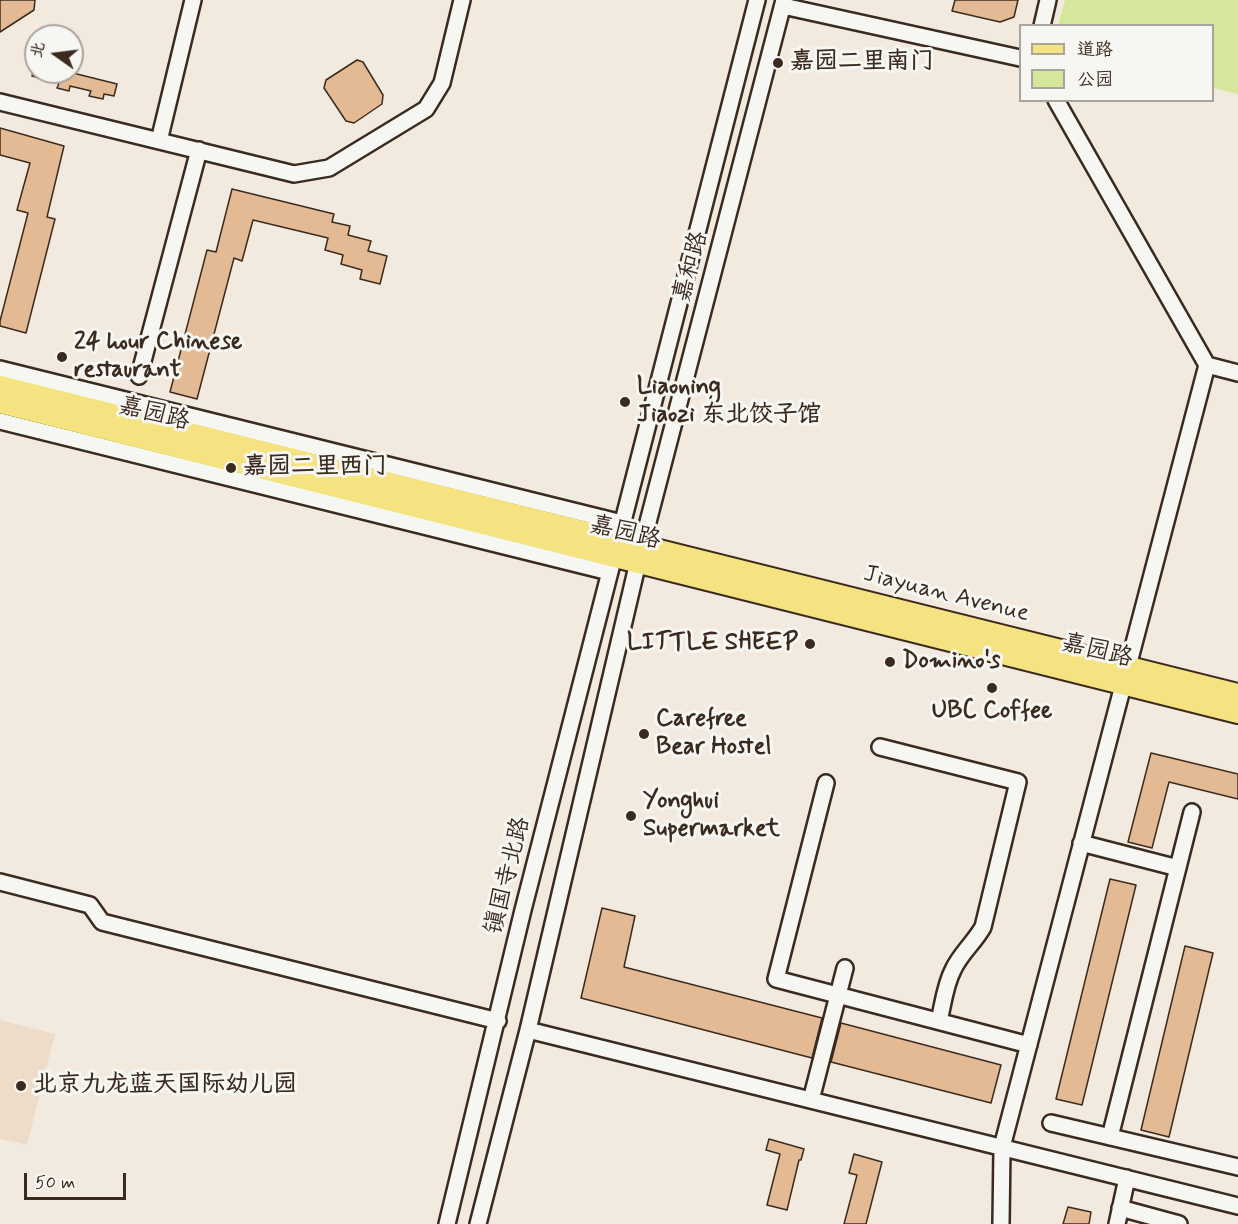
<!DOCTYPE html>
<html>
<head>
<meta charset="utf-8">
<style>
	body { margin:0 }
	#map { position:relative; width:1238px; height:1224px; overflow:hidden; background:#f2eadf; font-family:Mynerve,"LXGW WenKai TC",sans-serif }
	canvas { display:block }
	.legend { position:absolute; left:1019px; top:24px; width:195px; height:78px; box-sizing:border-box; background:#f6f6f2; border:2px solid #aba49d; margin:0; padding:8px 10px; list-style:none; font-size:18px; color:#3b2a1e }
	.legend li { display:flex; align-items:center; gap:12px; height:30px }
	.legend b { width:30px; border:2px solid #aba49d }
	.north { position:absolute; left:24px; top:24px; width:60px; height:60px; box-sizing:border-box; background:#f6f6f2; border:2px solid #aba49d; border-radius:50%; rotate:284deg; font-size:16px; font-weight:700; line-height:24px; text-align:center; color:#3b2a1e }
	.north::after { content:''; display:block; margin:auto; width:21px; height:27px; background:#3b2a1e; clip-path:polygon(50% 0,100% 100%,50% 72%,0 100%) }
	.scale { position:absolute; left:24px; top:1173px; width:102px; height:27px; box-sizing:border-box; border:3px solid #3b2a1e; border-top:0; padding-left:8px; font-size:18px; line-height:21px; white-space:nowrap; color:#3b2a1e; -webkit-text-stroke:4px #f6f6f2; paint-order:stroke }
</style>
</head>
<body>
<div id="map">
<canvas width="1238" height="1224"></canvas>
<ul class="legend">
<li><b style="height:8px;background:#f5e382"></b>道路</li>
<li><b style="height:16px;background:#d4e79b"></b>公园</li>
</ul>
<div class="north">北</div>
<div class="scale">50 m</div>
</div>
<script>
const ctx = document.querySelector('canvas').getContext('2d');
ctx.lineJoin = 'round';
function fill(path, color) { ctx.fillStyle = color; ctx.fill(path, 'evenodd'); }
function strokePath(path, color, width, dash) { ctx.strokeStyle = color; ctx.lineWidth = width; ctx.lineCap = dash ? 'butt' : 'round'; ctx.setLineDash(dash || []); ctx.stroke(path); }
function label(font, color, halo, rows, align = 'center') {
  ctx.font = font + ' Mynerve,"LXGW WenKai TC",sans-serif'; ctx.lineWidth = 6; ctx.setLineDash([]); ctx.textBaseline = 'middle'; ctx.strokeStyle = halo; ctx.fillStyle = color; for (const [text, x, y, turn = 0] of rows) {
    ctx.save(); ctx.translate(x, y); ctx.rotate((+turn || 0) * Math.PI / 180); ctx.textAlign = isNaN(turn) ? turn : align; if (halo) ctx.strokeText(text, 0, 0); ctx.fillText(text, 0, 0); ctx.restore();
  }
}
const built = new Path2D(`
	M 0,1020 L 55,1034 L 27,1145 L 0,1139 Z`);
const green = new Path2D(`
	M 1065,0 L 1238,0 L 1238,94 L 1213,88 L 1212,26 L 1058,25 Z`);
const building = new Path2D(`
	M 0,0 L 35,0 L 34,10 L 0,32 Z
	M 955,0 L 1018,0 L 1014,17 L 1000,22 L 952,11 Z
	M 357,60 L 363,62 L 383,95 L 382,104 L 354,123 L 346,121 L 324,88 L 326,80 Z
	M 33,72 L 69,72 L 117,84 L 114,96 L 104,94 L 103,99 L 89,96 L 91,91 L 70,86 L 69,91 L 57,88 L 59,83 L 32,76 Z
	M 0,128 L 64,146 L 47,217 L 55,219 L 26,333 L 0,326 L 0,321 L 28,213 L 17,210 L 30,163 L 0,155 Z
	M 232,189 L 334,214 L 332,222 L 350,226 L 348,235 L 371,241 L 368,251 L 387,256 L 380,284 L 360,279 L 362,270 L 341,264 L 343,255 L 325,250 L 328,238 L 253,220 L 242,261 L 234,258 L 197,399 L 170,392 L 207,250 L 216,252 Z
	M 1151,753 L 1238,774 L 1238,799 L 1169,782 L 1152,848 L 1128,842 Z
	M 1110,879 L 1136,885 L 1082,1105 L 1056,1099 Z
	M 602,908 L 635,916 L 624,967 L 822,1018 L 812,1058 L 581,998 Z
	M 1185,946 L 1213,953 L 1169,1137 L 1141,1130 Z
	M 841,1023 L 1001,1065 L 991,1103 L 831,1062 Z
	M 769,1139 L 804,1149 L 801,1160 L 799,1160 L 787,1210 L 767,1205 L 780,1154 L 766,1150 Z
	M 854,1154 L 882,1162 L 866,1224 L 844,1224 L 857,1175 L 849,1173 Z
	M 1068,1207 L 1091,1212 L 1089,1224 L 1063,1224 Z`);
const minor = new Path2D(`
	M 783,6 L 1020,58
	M 1042,26 L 1048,0
	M 0,102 L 294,174 L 329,168 L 426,109 L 442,83 L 462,0
	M 159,141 L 193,0
	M 1207,365 L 1238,373
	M 0,369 L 622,523 L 628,529
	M 139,376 L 199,150
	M 0,421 L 609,572
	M 880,747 L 1018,782 L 983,927 C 974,943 960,954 953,970 C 945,985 943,1005 939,1021
	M 826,783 L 776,979 L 1029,1045
	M 1081,843 L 1178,868
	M 0,882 L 90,905 L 102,922 L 498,1021
	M 528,1030 L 1238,1206
	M 811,1100 L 845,968
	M 1051,1123 L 1238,1167
	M 1110,1137 L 1192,812
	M 1120,1208 L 1179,1224
	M 447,1224 L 523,910 L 757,0
	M 478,1224 L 528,1030 L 642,545 L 784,0
	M 1001,1224 L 1002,1147 L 1207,365 L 1056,100
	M 1117,1224 L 1127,1178`);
const major = new Path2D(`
	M 0,386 L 1238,694
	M 0,403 C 413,505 825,612 1238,713`);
const markers = [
	[778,63,6,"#3b2a1e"],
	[62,357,6,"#3b2a1e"],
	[625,402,6,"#3b2a1e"],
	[231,468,6,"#3b2a1e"],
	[810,644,6,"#3b2a1e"],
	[890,662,6,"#3b2a1e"],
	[992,688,6,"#3b2a1e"],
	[644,734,6,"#3b2a1e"],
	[631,816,6,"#3b2a1e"],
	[21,1086,6,"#3b2a1e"]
];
const poiNames = [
	["嘉园二里南门",790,63],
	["24 hour Chinese",74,343],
	["restaurant",74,371],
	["Liaoning",637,388],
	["Jiaozi 东北饺子馆",637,416],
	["嘉园二里西门",243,468],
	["LITTLE SHEEP",798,644,"right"],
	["Domino's",902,662],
	["UBC Coffee",992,712,"center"],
	["Carefree",656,720],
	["Bear Hostel",656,748],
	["Yonghui",643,802],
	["Supermarket",643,830],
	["北京九龙蓝天国际幼儿园",33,1086]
];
const streetNames = [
	["嘉和路",692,267,-75],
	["嘉园路",154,415,14],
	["嘉园路",625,534,14],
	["Jiayuan Avenue",946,595,14],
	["嘉园路",1097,652,14],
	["镇国寺北路",509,876,-76]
];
fill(built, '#eedcc8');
fill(green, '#d4e79b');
fill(building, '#e3ba94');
strokePath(building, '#3b2a1e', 1.5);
strokePath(minor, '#3b2a1e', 20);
strokePath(major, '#3b2a1e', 24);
strokePath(minor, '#f6f6f2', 15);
strokePath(major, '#f5e382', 20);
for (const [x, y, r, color] of markers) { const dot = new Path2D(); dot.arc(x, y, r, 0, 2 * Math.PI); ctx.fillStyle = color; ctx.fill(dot); strokePath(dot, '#f6f6f2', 2); }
label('bold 24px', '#3b2a1e', '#f6f6f2', poiNames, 'left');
label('24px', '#3b2a1e', '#f6f6f2', streetNames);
</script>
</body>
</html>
